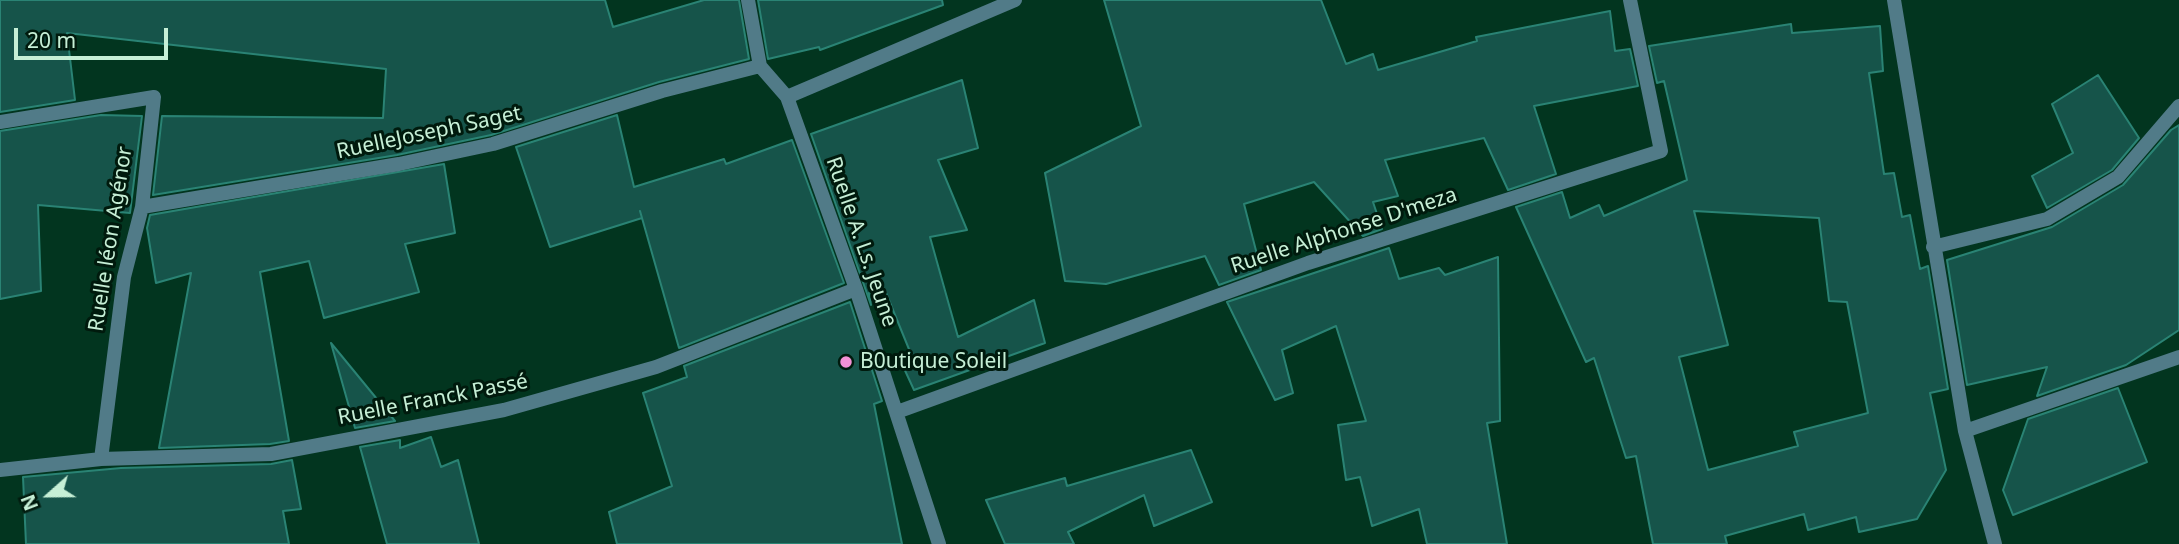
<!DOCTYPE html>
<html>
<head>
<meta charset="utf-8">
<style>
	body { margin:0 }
	#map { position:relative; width:2179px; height:544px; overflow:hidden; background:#02351f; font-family:"Noto Sans",sans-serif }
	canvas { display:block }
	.north { position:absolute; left:14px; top:460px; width:70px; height:70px; -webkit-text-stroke:5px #001a0d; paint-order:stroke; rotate:249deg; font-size:19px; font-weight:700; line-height:28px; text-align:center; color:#c6efd6 }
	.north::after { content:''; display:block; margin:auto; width:24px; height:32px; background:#c6efd6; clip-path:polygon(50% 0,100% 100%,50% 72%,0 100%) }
	.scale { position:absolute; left:14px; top:28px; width:154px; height:32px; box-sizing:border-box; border:4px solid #c6efd6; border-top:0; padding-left:9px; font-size:21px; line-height:24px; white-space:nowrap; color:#c6efd6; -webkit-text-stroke:5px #001a0d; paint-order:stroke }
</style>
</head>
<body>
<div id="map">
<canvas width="2179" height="544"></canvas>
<div class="north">N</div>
<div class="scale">20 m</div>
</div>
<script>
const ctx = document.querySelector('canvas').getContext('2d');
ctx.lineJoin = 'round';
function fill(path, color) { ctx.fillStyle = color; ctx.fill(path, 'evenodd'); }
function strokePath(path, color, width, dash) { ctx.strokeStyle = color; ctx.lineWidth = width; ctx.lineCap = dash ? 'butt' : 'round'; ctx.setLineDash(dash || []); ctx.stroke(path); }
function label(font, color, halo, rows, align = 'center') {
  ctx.font = font + ' "Noto Sans",sans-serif'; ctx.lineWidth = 6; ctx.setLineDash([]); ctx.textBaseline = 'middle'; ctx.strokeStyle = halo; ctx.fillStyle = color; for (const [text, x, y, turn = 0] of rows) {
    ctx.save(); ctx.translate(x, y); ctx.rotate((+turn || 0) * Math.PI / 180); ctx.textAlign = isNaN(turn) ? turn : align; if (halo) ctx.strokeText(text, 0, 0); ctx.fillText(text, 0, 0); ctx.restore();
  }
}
const building = new Path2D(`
	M 0,0 L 605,0 L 613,27 L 704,0 L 739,0 L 749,59 L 659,82 L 491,135 L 397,155 L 153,195 L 162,116 L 383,118 L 386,69 L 67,33 L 75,100 L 0,112 Z
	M 758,0 L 942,0 L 943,5 L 820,50 L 819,47 L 768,59 Z
	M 1104,0 L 1321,0 L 1346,64 L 1373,54 L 1378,70 L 1477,41 L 1476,37 L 1610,11 L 1615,51 L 1630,49 L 1638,86 L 1534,106 L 1556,174 L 1508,190 L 1484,138 L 1385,160 L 1398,196 L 1373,202 L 1382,229 L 1363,236 L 1314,182 L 1244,204 L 1261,270 L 1219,285 L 1205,256 L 1106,284 L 1065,281 L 1045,173 L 1141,126 Z
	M 1791,24 L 1792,33 L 1880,26 L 1883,71 L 1869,73 L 1884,174 L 1894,173 L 1902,217 L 1910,215 L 1920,269 L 1928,266 L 1948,389 L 1930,393 L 1946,470 L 1917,519 L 1859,532 L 1856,517 L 1808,530 L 1804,514 L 1725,536 L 1727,544 L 1653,544 L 1636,456 L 1626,458 L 1594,358 L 1586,362 L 1516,207 L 1562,192 L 1570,218 L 1599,205 L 1604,216 L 1687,180 L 1664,81 L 1657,83 L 1649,46 ZM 1694,211 L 1819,218 L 1829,301 L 1847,302 L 1868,413 L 1794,432 L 1798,446 L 1708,470 L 1679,357 L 1728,345 Z
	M 2098,75 L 2139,138 L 2112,170 L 2047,208 L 2032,176 L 2073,153 L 2052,104 Z
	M 962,80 L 978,148 L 938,160 L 967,230 L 930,237 L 958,337 L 1034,300 L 1045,343 L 914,390 L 902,364 L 913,359 L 884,288 L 869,293 L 871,305 L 811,134 Z
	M 101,115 L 142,116 L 130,213 L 38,205 L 41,291 L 0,299 L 0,131 Z
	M 617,115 L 634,187 L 724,159 L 726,164 L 792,140 L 844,283 L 679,348 L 640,211 L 642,218 L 550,247 L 516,147 Z
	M 2179,125 L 2179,330 L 2126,365 L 2037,396 L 2047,367 L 1967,385 L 1947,260 L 2052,227 L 2123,185 L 2171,130 Z
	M 444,164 L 455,233 L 405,244 L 419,292 L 324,318 L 309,261 L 260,272 L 289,441 L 270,444 L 159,448 L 191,273 L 156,283 L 147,228 L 150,215 Z
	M 1389,248 L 1399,279 L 1439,268 L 1445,275 L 1498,257 L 1500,421 L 1487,423 L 1507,544 L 1427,544 L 1419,509 L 1372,526 L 1360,477 L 1346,480 L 1338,425 L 1366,421 L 1336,326 L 1282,350 L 1293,393 L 1275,400 L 1227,302 Z
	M 850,302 L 882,401 L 874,404 L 902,544 L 617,544 L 609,512 L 672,486 L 643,393 L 687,377 L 684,366 Z
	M 331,343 L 395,421 L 355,428 Z
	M 2118,388 L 2147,462 L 2013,515 L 2003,490 L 2028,419 Z
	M 431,437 L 441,467 L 458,460 L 479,544 L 387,544 L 360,447 L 400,440 L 400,448 Z
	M 1191,450 L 1212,502 L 1154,526 L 1144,495 L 1068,532 L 1074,544 L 1005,544 L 986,500 L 1065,478 L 1067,486 Z
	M 292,460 L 301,509 L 283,511 L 289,544 L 26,544 L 23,477 L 121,468 L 271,464 Z`);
const street = new Path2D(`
	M 748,0 L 760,66 L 787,97 L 856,289 L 939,544
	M 1894,0 L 1965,431 L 1995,544
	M 787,97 L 1015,0
	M 0,122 L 154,97 L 142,207 L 124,277 L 101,459
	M 142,207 L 399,164 L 493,144 L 662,91 L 760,66
	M 1933,247 L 2047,219 L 2118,177 L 2179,106
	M 897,412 L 1308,263 L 1661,151 L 1630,0
	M 1965,431 L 2179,357
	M 0,470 L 101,459 L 271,454 L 504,410 L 656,367 L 856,289`);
const markers = [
	[846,362,7,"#f391d6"]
];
const streetNames = [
	["RuelleJoseph Saget",429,133,-12],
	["Ruelle Alphonse D'meza",1344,231,-18],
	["Ruelle léon Agénor",111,239,-81],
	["Ruelle A. Ls. Jeune",861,242,71],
	["Ruelle Franck Passé",433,400,-11]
];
const poiNames = [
	["B0utique Soleil",860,362]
];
fill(building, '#16544a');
strokePath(building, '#2a8374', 2);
strokePath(street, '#517b88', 14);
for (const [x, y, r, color] of markers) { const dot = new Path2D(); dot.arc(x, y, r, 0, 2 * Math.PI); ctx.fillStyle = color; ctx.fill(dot); strokePath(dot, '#001a0d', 2.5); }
label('21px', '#c6efd6', '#001a0d', streetNames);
label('21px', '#c6efd6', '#001a0d', poiNames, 'left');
</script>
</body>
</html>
